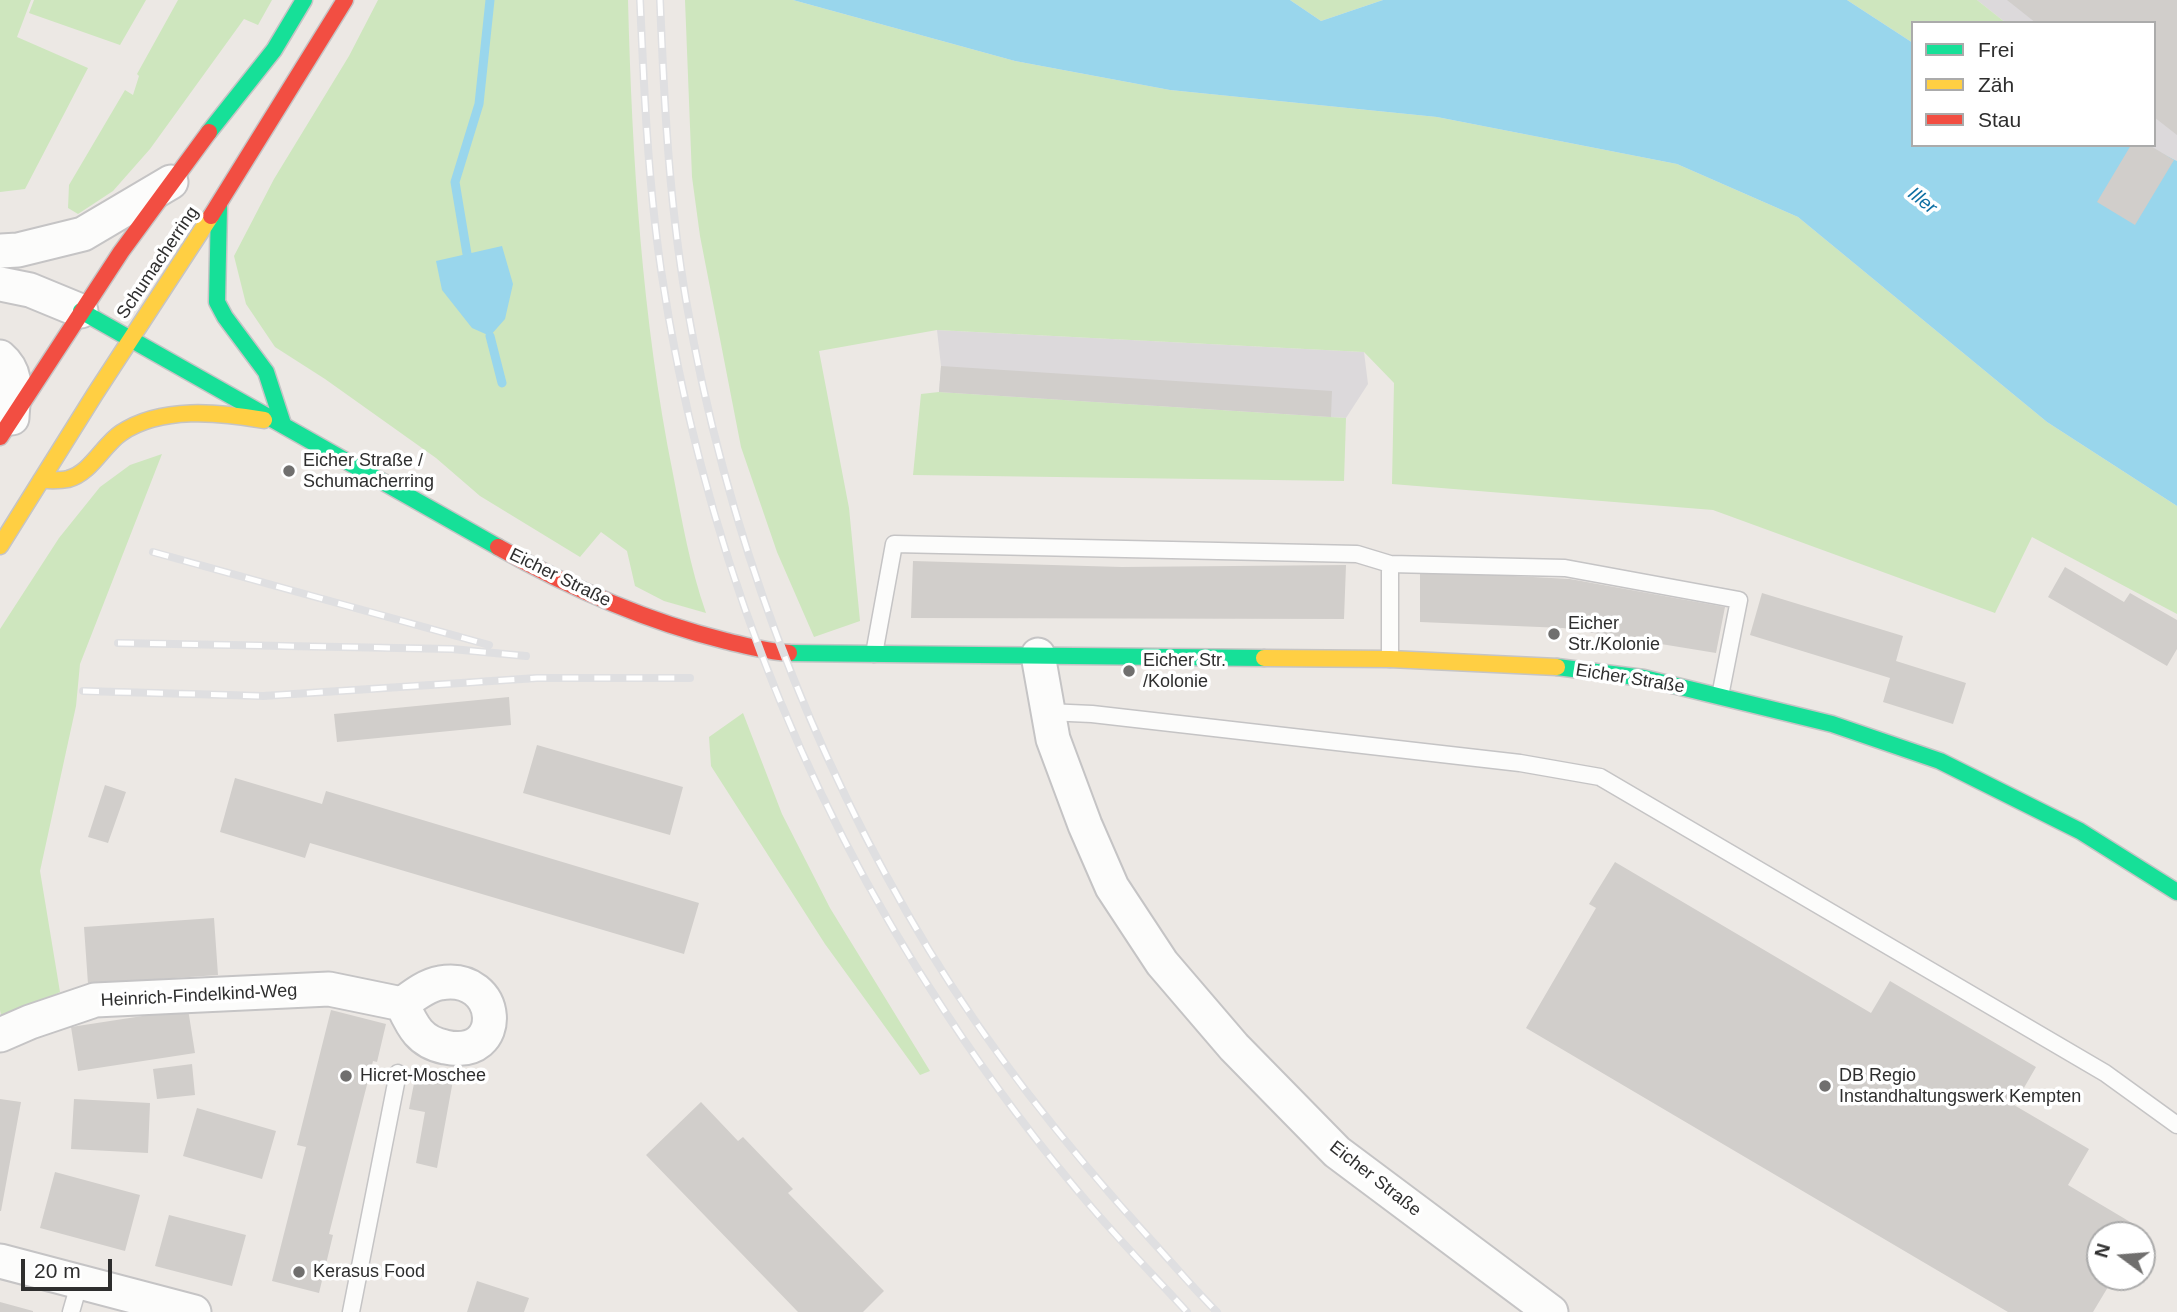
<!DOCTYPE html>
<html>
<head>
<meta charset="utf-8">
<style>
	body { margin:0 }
	#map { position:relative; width:2177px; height:1312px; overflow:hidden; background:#ece8e4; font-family:Arial,sans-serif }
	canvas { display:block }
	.legend { position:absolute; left:1911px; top:21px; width:245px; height:126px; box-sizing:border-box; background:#fff; border:2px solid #ababab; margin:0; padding:9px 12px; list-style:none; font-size:21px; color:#2e2e2e }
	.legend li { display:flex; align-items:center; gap:14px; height:35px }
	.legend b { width:35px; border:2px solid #ababab }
	.north { position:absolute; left:2086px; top:1221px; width:70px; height:70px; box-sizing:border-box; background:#fff; border:2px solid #ababab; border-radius:50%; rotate:286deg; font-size:19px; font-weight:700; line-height:28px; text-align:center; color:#2e2e2e }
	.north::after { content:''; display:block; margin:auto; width:24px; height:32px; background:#706f6e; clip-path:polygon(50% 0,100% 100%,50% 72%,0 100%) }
	.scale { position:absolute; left:21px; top:1259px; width:91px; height:32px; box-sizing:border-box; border:4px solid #2e2e2e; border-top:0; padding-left:9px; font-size:21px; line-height:24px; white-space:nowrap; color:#2e2e2e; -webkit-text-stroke:5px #fff; paint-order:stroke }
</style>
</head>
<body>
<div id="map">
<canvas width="2177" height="1312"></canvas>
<ul class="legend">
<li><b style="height:9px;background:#16e098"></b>Frei</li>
<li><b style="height:9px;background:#ffcf43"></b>Zäh</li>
<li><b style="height:9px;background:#f24e42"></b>Stau</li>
</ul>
<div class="north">N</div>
<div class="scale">20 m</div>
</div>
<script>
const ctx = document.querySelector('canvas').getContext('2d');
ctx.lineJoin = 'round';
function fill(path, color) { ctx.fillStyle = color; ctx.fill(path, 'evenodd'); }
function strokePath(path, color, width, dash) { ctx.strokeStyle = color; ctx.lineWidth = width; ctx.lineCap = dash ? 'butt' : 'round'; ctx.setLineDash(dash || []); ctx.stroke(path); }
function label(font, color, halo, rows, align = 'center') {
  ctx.font = font + ' Arial,sans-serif'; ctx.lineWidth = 7; ctx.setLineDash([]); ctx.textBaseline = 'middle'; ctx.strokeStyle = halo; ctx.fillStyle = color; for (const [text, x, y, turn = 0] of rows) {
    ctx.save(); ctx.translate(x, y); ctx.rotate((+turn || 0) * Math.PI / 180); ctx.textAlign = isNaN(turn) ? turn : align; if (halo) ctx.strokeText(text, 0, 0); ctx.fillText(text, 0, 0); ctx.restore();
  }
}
const industrial = new Path2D(`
	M 1977,0 L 2177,0 L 2177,161 L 2145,145 L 2154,145 L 2154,23 L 2006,23 Z
	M 937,330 L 1364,352 L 1368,384 L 1346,418 L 939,392 L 941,366 Z`);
const green = new Path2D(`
	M 0,0 L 31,0 L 17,37 L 88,68 L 25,189 L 0,192 Z
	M 34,0 L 146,0 L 120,45 L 29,13 Z
	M 178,0 L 272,0 L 258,25 L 244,19 L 150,149 L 113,191 L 78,214 L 68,208 L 69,185 L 125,90 L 133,95 L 139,76 L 137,74 Z
	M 378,0 L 628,0 C 632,158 642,319 673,474 C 682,521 690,567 706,613 L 664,601 L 635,586 L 627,551 L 601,532 L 580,557 L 480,496 L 436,458 L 325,379 L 275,347 L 246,304 L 234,256 L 274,179 L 349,56 Z
	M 685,0 L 793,0 L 1015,61 L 1170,90 L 1437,117 L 1677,164 L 1798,217 L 2047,422 L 2177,506 L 2177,614 L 2032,537 L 1995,613 L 1713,510 L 1392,484 L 1394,383 L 1364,352 L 937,330 L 819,351 L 849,508 L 860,621 L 814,637 L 777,552 L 741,447 L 700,236 L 692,177 Z
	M 1290,0 L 1383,0 L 1321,21 Z
	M 1847,0 L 1977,0 L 2006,23 L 1913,23 L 1913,43 Z
	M 939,392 L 1346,418 L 1344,481 L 913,475 L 921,394 Z
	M 162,454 L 80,664 L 76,706 L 40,871 L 60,992 L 2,1020 L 0,1010 L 0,629 L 59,538 L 100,487 L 130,465 Z
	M 743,713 L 782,814 L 830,908 L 930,1071 L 920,1075 L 825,944 L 711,766 L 709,737 Z`);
const water = new Path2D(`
	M 793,0 L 1290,0 L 1321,21 L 1383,0 L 1847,0 L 1913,43 L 1913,145 L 2145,145 L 2177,161 L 2177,506 L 2047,422 L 1798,217 L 1677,164 L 1437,117 L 1170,90 L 1015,61 Z
	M 502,246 L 513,284 L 505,319 L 490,336 L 472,328 L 442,290 L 436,261 Z`);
const stream = new Path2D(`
	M 467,254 L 455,182 L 479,104 L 490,0
	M 490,336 L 502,383`);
const building = new Path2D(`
	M 2007,0 L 2177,0 L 2177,135 L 2154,117 L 2154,23 L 2036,23 Z
	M 2131,145 L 2149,145 L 2174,160 L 2135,225 L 2097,202 Z
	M 941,366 L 1332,391 L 1331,417 L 939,392 Z
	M 913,561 L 1122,567 L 1346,565 L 1344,619 L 911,618 Z
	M 2065,567 L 2124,602 L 2130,593 L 2177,620 L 2177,649 L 2167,666 L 2048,597 Z
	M 1420,571 L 1570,579 L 1725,607 L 1716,653 L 1563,628 L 1420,622 Z
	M 1762,593 L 1903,636 L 1896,661 L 1966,683 L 1953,724 L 1883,702 L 1890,678 L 1750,635 Z
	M 509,697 L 511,725 L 337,742 L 334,714 Z
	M 537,745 L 683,787 L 670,835 L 523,793 Z
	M 235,778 L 322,804 L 326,791 L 699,903 L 684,954 L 310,843 L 305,858 L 220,832 Z
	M 105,785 L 126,792 L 108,843 L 88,837 Z
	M 1615,862 L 1871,1013 L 1890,981 L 2036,1067 L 2014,1105 L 2089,1149 L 2068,1185 L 2142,1229 L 2139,1235 L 2100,1235 L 2100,1277 L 2114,1277 L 2093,1312 L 2008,1312 L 1526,1028 L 1596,908 L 1589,904 Z
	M 214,918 L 218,975 L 88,984 L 84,927 Z
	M 188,1009 L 195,1053 L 78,1071 L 71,1027 Z
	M 331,1010 L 386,1024 L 377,1062 L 373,1061 L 329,1234 L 333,1235 L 319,1293 L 272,1281 L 306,1147 L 297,1145 Z
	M 192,1064 L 195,1095 L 157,1099 L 153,1069 Z
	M 417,1068 L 454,1075 L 437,1168 L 416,1163 L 425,1112 L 409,1109 Z
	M 0,1099 L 21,1102 L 1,1211 L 0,1211 Z
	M 74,1099 L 150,1103 L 148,1153 L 71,1149 Z
	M 701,1102 L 738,1141 L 743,1137 L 793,1189 L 788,1193 L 884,1291 L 863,1312 L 798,1312 L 646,1155 Z
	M 197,1108 L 276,1131 L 262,1179 L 183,1156 Z
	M 55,1172 L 140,1195 L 125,1251 L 40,1228 Z
	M 169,1215 L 246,1235 L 232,1286 L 155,1266 Z
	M 477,1281 L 529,1298 L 524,1312 L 467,1312 Z
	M 0,1302 L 33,1311 L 33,1312 L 0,1312 Z`);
const lane = new Path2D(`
	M 874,654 L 894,544 L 1357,554 L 1390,564
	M 1390,659 L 1390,564 L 1565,568 L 1739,600 L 1720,696
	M 1047,712 L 1092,714 L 1520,763 L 1600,777 L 2105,1073 L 2177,1125
	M 71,1312 L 80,1281
	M 351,1312 L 398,1073`);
const street = new Path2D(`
	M 0,251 L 18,250 L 83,234 L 171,182
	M 0,284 L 30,290 L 81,311
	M 0,357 C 20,374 13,394 12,418
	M 1038,655 L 1053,739 L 1085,825 L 1112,887 L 1162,963 L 1234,1047 L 1337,1152 L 1551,1312
	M 0,1035 L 30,1022 L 95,1000 L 329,989 L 402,1004 C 413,996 427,985 440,983 C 502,972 508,1061 445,1047 C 419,1042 412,1025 402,1004
	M 0,1261 L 194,1312`);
const fast = new Path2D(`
	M 209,132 L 274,50 L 304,0
	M 219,206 L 217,302 L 225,317 L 266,372 L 283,424
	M 81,311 L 498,547
	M 789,653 L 1264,658
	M 1557,667 L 1644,678 L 1832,724 L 1940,761 L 2080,831 L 2177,892`);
const slow = new Path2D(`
	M 41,480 C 50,480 59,481 68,479 C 91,473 103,445 121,433 C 161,406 219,412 264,420
	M 0,546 L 95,394 L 211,216
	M 1264,658 L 1390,659 L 1557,667`);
const jam = new Path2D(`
	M 211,216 L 345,0
	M 0,437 L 121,252 L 209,132
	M 498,547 C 570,588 646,621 726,641 C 747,646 767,652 789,653`);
const rail = new Path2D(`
	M 640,0 C 644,90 648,181 661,270 C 700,532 797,789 944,1010 C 989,1079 1040,1147 1093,1209 C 1123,1244 1156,1278 1187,1312
	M 660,0 C 664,100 669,201 686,300 C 725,528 809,752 929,950 C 993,1055 1070,1151 1152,1241 C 1174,1265 1194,1289 1217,1312
	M 153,552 L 489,645
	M 118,643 L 452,649 L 526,656
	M 83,691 L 263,696 L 537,678 L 690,678`);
const markers = [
	[289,471,7,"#706f6e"],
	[1554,634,7,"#706f6e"],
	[1129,671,7,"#706f6e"],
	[346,1076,7,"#706f6e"],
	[1825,1086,7,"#706f6e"],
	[299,1272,7,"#706f6e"]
];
const streetNames = [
	["Schumacherring",158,263,-56],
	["Eicher Straße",560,578,26],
	["Eicher Straße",1630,679,9],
	["Heinrich-Findelkind-Weg",199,996,-3],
	["Eicher Straße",1375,1179,38]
];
const poiNames = [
	["Eicher Straße /",303,461],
	["Schumacherring",303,482],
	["Eicher",1568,624],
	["Str./Kolonie",1568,645],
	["Eicher Str.",1143,661],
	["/Kolonie",1143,682],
	["Hicret-Moschee",360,1076],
	["DB Regio",1839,1076],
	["Instandhaltungswerk Kempten",1839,1097],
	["Kerasus Food",313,1272]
];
const waterNames = [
	["Iller",1922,201,38]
];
fill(industrial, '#dcd9db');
fill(green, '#cee6be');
fill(water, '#99d6ec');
strokePath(stream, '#99d6ec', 9);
fill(building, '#d1cecb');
strokePath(lane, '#c5c4c5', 19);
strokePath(street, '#c5c4c5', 37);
strokePath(fast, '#c5c4c5', 19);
strokePath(slow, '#c5c4c5', 19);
strokePath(jam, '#c5c4c5', 19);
strokePath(lane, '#fcfcfb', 16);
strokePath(street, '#fcfcfb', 33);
strokePath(fast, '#16e098', 16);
strokePath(slow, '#ffcf43', 16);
strokePath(jam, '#f24e42', 16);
strokePath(rail, '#dfdfe1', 8);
strokePath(rail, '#fff', 5, [16]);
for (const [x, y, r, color] of markers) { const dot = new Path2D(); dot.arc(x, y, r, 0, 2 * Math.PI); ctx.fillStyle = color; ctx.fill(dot); strokePath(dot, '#fff', 2.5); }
label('18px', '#2e2e2e', '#fff', streetNames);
label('18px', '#2e2e2e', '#fff', poiNames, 'left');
label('italic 19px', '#0d6fa3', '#fff', waterNames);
</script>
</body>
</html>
